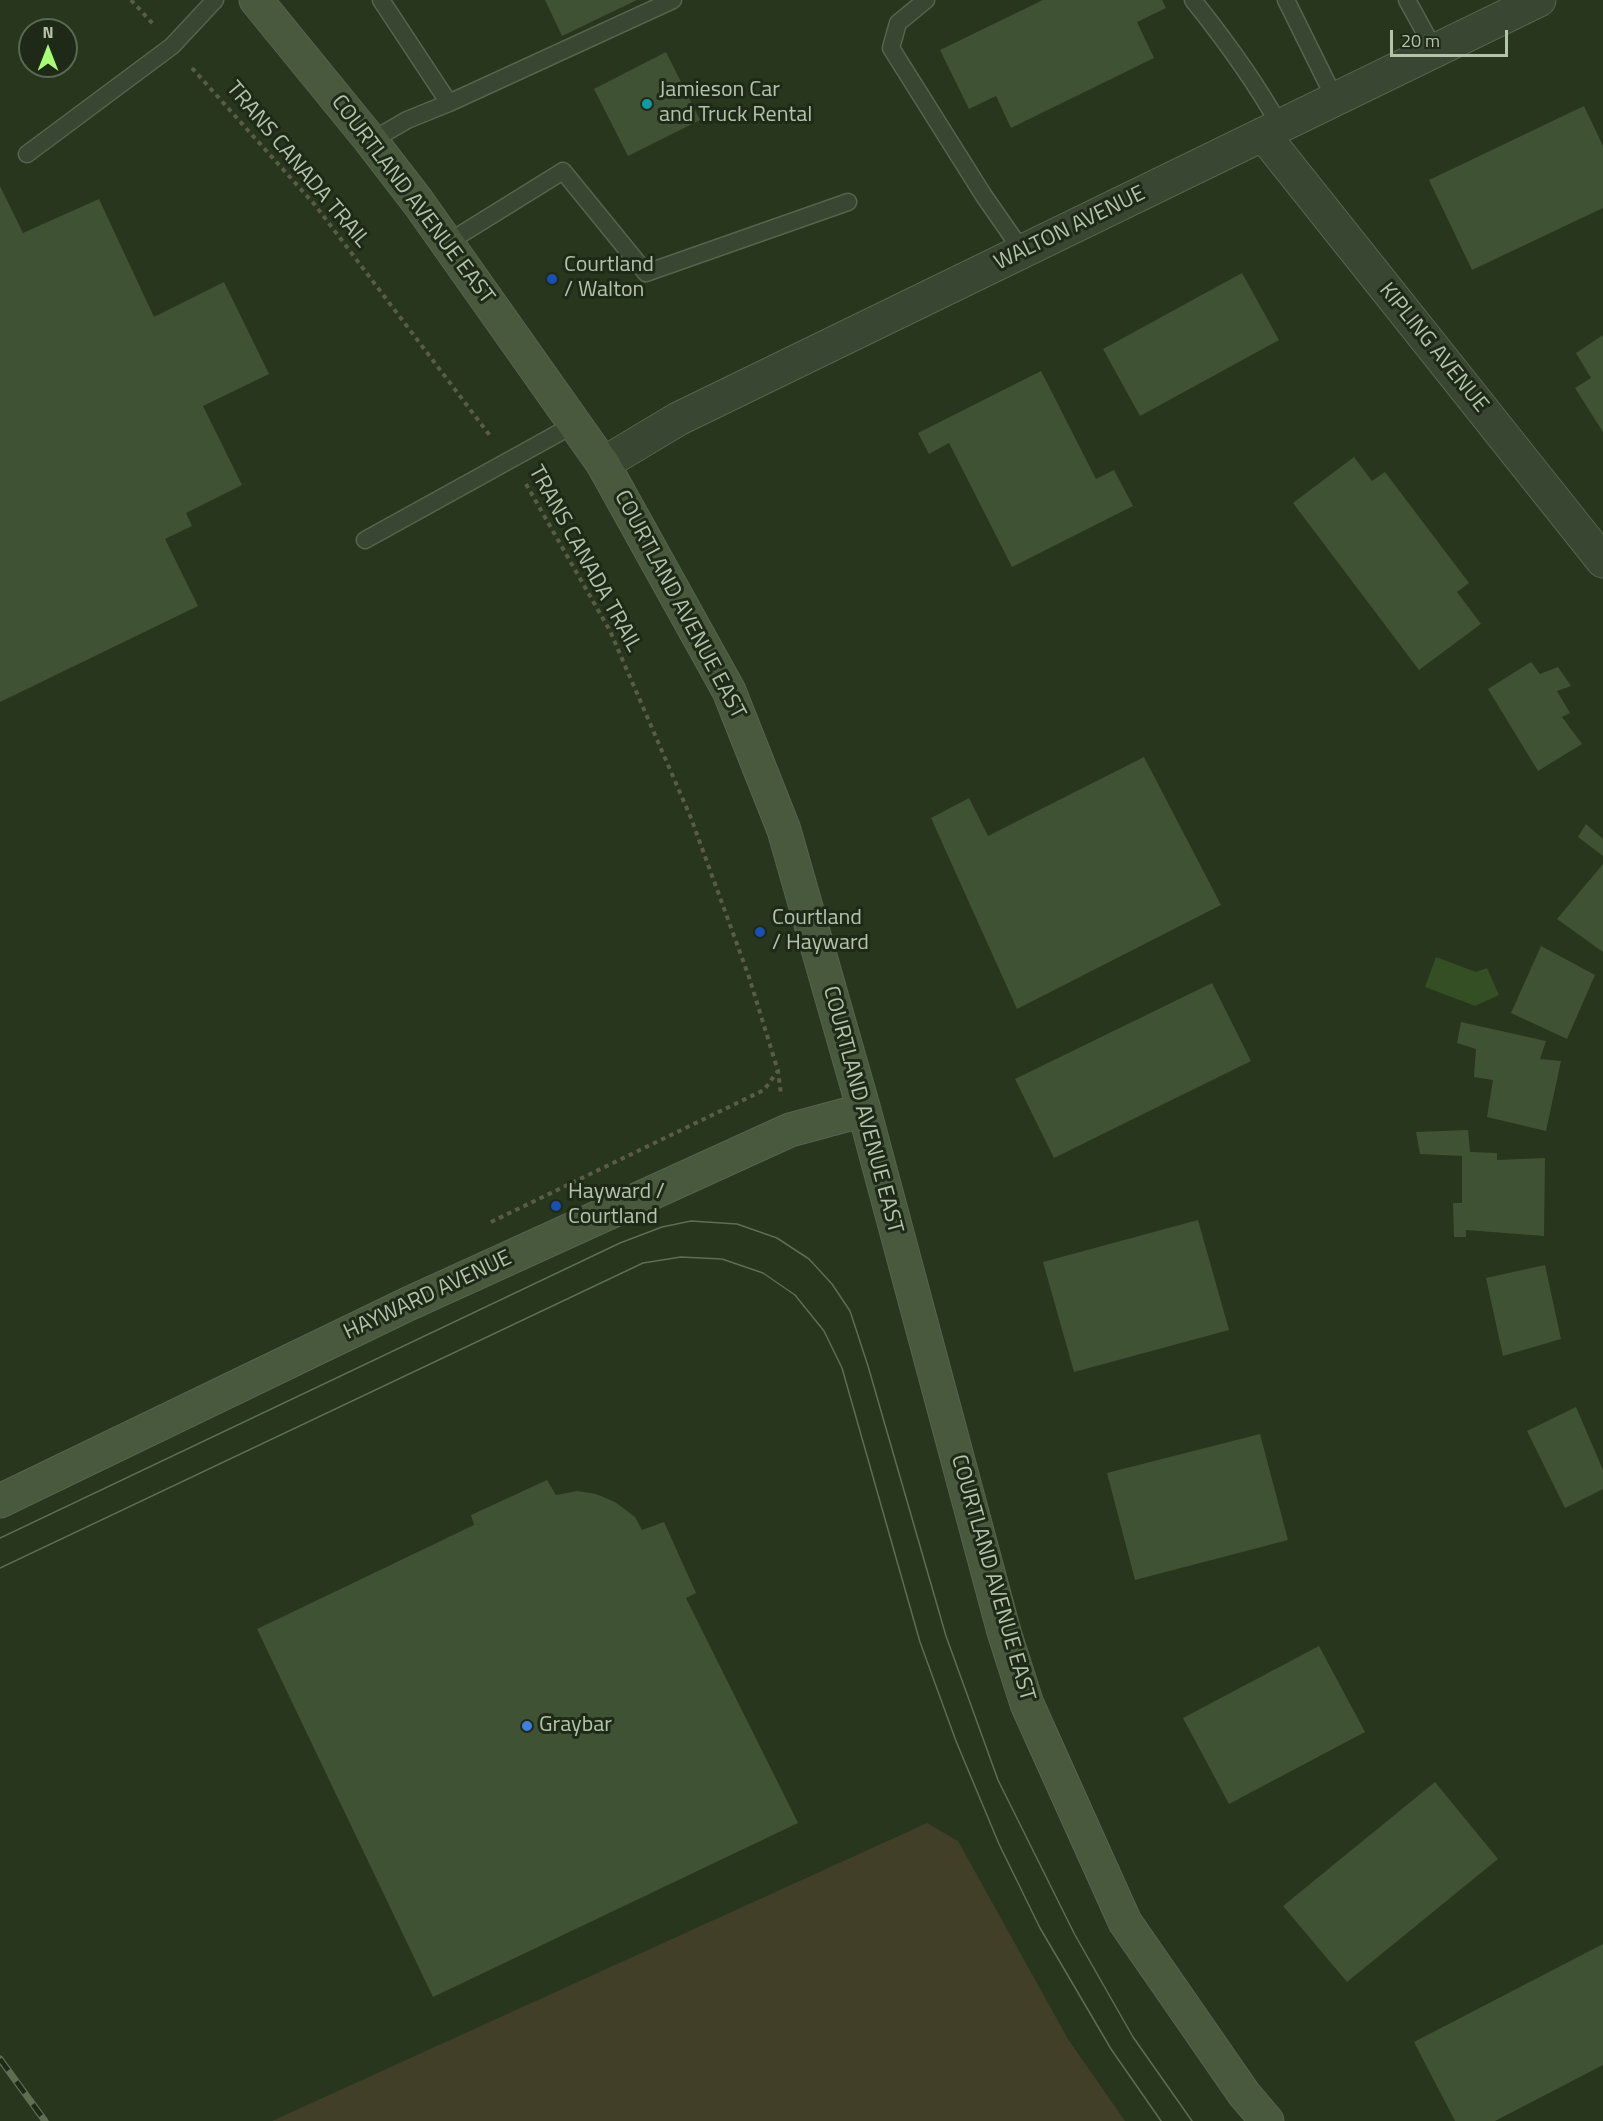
<!DOCTYPE html>
<html>
<head>
<meta charset="utf-8">
<style>
	body { margin:0 }
	#map { position:relative; width:1603px; height:2121px; overflow:hidden; background:#27361d; font-family:"Titillium Web",sans-serif }
	canvas { display:block }
	.north { position:absolute; left:18px; top:18px; width:60px; height:60px; box-sizing:border-box; background:#1e2a17; border:2px solid #5a6852; border-radius:50%; rotate:0deg; font-size:16px; font-weight:700; line-height:24px; text-align:center; color:#b3c4aa }
	.north::after { content:''; display:block; margin:auto; width:21px; height:27px; background:#a6fe75; clip-path:polygon(50% 0,100% 100%,50% 72%,0 100%) }
	.scale { position:absolute; left:1390px; top:30px; width:118px; height:27px; box-sizing:border-box; border:3px solid #b3c4aa; border-top:0; padding-left:8px; font-size:18px; line-height:21px; white-space:nowrap; color:#b3c4aa; -webkit-text-stroke:4px #1e2a17; paint-order:stroke }
</style>
</head>
<body>
<div id="map">
<canvas width="1603" height="2121"></canvas>
<div class="north">N</div>
<div class="scale">20 m</div>
</div>
<script>
const ctx = document.querySelector('canvas').getContext('2d');
ctx.lineJoin = 'round';
function fill(path, color) { ctx.fillStyle = color; ctx.fill(path, 'evenodd'); }
function strokePath(path, color, width, dash) { ctx.strokeStyle = color; ctx.lineWidth = width; ctx.lineCap = dash ? 'butt' : 'round'; ctx.setLineDash(dash || []); ctx.stroke(path); }
function label(font, color, halo, rows, align = 'center') {
  ctx.font = font + ' "Titillium Web",sans-serif'; ctx.lineWidth = 6; ctx.setLineDash([]); ctx.textBaseline = 'middle'; ctx.strokeStyle = halo; ctx.fillStyle = color; for (const [text, x, y, turn = 0] of rows) {
    ctx.save(); ctx.translate(x, y); ctx.rotate((+turn || 0) * Math.PI / 180); ctx.textAlign = isNaN(turn) ? turn : align; if (halo) ctx.strokeText(text, 0, 0); ctx.fillText(text, 0, 0); ctx.restore();
  }
}
const green = new Path2D(`
	M 927,1823 L 958,1841 L 1068,2039 L 1125,2121 L 272,2121 Z`);
const water = new Path2D(`
	M 1436,957 L 1476,972 L 1487,968 L 1499,995 L 1475,1006 L 1425,987 Z`);
const building = new Path2D(`
	M 545,0 L 637,0 L 562,36 Z
	M 1043,0 L 1162,0 L 1166,8 L 1137,22 L 1154,58 L 1011,128 L 996,96 L 969,109 L 940,50 Z
	M 666,52 L 700,120 L 628,156 L 594,89 Z
	M 1584,106 L 1603,146 L 1603,208 L 1472,270 L 1429,180 Z
	M 0,186 L 23,233 L 99,199 L 154,317 L 224,282 L 269,374 L 203,406 L 242,485 L 186,513 L 192,526 L 165,539 L 198,606 L 0,702 Z
	M 1242,273 L 1279,340 L 1140,416 L 1103,349 Z
	M 1603,335 L 1603,432 L 1575,388 L 1591,378 L 1576,353 Z
	M 1041,371 L 1096,479 L 1114,470 L 1133,506 L 1012,567 L 949,443 L 929,454 L 918,433 Z
	M 1354,457 L 1372,481 L 1385,472 L 1469,583 L 1457,592 L 1481,624 L 1419,670 L 1293,503 Z
	M 1531,662 L 1540,674 L 1558,667 L 1571,686 L 1557,691 L 1570,713 L 1562,717 L 1582,744 L 1538,771 L 1488,689 Z
	M 1144,757 L 1221,905 L 1017,1009 L 931,818 L 969,798 L 988,836 Z
	M 1586,824 L 1603,839 L 1603,856 L 1578,837 Z
	M 1603,864 L 1603,952 L 1557,919 Z
	M 1541,946 L 1595,975 L 1567,1039 L 1511,1013 Z
	M 1212,983 L 1251,1061 L 1054,1158 L 1015,1079 Z
	M 1461,1022 L 1546,1041 L 1540,1059 L 1561,1061 L 1546,1131 L 1487,1117 L 1493,1080 L 1474,1077 L 1476,1049 L 1457,1043 Z
	M 1468,1130 L 1470,1152 L 1497,1153 L 1497,1160 L 1545,1158 L 1544,1236 L 1466,1230 L 1466,1237 L 1454,1237 L 1453,1203 L 1462,1203 L 1462,1156 L 1420,1154 L 1416,1132 Z
	M 1198,1220 L 1229,1330 L 1074,1372 L 1043,1262 Z
	M 1545,1265 L 1561,1339 L 1503,1356 L 1486,1278 Z
	M 1576,1407 L 1603,1470 L 1603,1489 L 1565,1508 L 1527,1431 Z
	M 1260,1434 L 1288,1540 L 1135,1580 L 1107,1473 Z
	M 547,1480 L 556,1495 L 577,1491 L 596,1494 L 615,1502 L 635,1517 L 642,1530 L 664,1522 L 696,1593 L 686,1598 L 798,1823 L 433,1997 L 257,1629 L 474,1525 L 471,1515 Z
	M 1319,1646 L 1365,1732 L 1229,1804 L 1183,1718 Z
	M 1435,1782 L 1498,1859 L 1347,1982 L 1283,1906 Z
	M 1603,1944 L 1603,2065 L 1495,2121 L 1455,2121 L 1414,2042 Z`);
const path = new Path2D(`
	M 131,0 L 153,24
	M 192,68 L 315,205 L 491,437
	M 526,484 L 610,631 L 691,818 L 749,977 L 778,1071 L 781,1094
	M 491,1222 L 764,1090 L 777,1072`);
const lane = new Path2D(`
	M 381,0 L 449,103
	M 926,0 L 898,23 L 891,48 L 984,196 L 1023,252
	M 1193,0 C 1225,40 1255,81 1280,126
	M 1286,0 L 1335,99
	M 1407,0 L 1435,51
	M 371,141 L 407,120 L 449,103 L 673,0
	M 27,154 L 172,46 L 215,0
	M 447,243 L 563,171 L 646,273 L 848,202
	M 365,540 L 575,424`);
const street = new Path2D(`
	M 1263,134 L 1603,561
	M 603,464 L 678,419 L 1539,0`);
const secondary = new Path2D(`
	M 256,0 L 371,141 L 418,202 L 603,464 L 729,691 L 784,830 L 864,1110 L 1004,1632 L 1027,1704 L 1125,1922 L 1244,2094 L 1267,2121
	M 0,1501 L 408,1304 L 790,1130 L 864,1110`);
const tram = new Path2D(`
	M 0,1538 L 620,1243 L 662,1227 L 691,1221 L 737,1224 L 777,1238 L 809,1259 L 832,1284 L 850,1311 L 868,1366 L 946,1636 L 998,1780 L 1075,1935 L 1133,2037 L 1192,2121
	M 0,1568 L 643,1263 L 681,1257 L 722,1259 L 763,1273 L 795,1295 L 824,1331 L 842,1368 L 920,1642 L 956,1741 L 999,1844 L 1040,1928 L 1111,2049 L 1161,2121`);
const rail = new Path2D(`
	M 0,2059 L 45,2121`);
const markers = [
	[647,104,6,"#0f9aa8"],
	[552,279,6,"#1a4fb4"],
	[760,932,6,"#1a4fb4"],
	[556,1206,6,"#1a4fb4"],
	[527,1726,6,"#3f7fe0"]
];
const poiNames = [
	["Jamieson Car",659,91],
	["and Truck Rental",659,116],
	["Courtland",564,266],
	["/ Walton",564,291],
	["Courtland",772,919],
	["/ Hayward",772,944],
	["Hayward /",568,1193],
	["Courtland",568,1218],
	["Graybar",539,1726]
];
const streetNames = [
	["TRANS CANADA TRAIL",297,165,50],
	["COURTLAND AVENUE EAST",412,200,53],
	["WALTON AVENUE",1070,229,-26],
	["KIPLING AVENUE",1433,348,51],
	["TRANS CANADA TRAIL",584,559,61],
	["COURTLAND AVENUE EAST",679,605,62],
	["COURTLAND AVENUE EAST",862,1110,75],
	["HAYWARD AVENUE",428,1296,-25],
	["COURTLAND AVENUE EAST",992,1578,74]
];
fill(green, '#413f28');
fill(water, '#354f24');
fill(building, '#405234');
strokePath(lane, '#56644e', 19);
strokePath(street, '#56644e', 35);
strokePath(secondary, '#56644e', 35);
strokePath(path, '#595d46', 4, [4.5, 4.5]);
strokePath(lane, '#394631', 16);
strokePath(street, '#394631', 33);
strokePath(secondary, '#48593e', 33);
strokePath(tram, '#5d6e52', 1.5);
strokePath(rail, '#5d6e52', 7);
strokePath(rail, '#1e2a17', 4.5, [14]);
for (const [x, y, r, color] of markers) { const dot = new Path2D(); dot.arc(x, y, r, 0, 2 * Math.PI); ctx.fillStyle = color; ctx.fill(dot); strokePath(dot, '#1e2a17', 2); }
label('22px', '#b3c4aa', '#1e2a17', poiNames, 'left');
label('22px', '#b3c4aa', '#1e2a17', streetNames);
</script>
</body>
</html>
